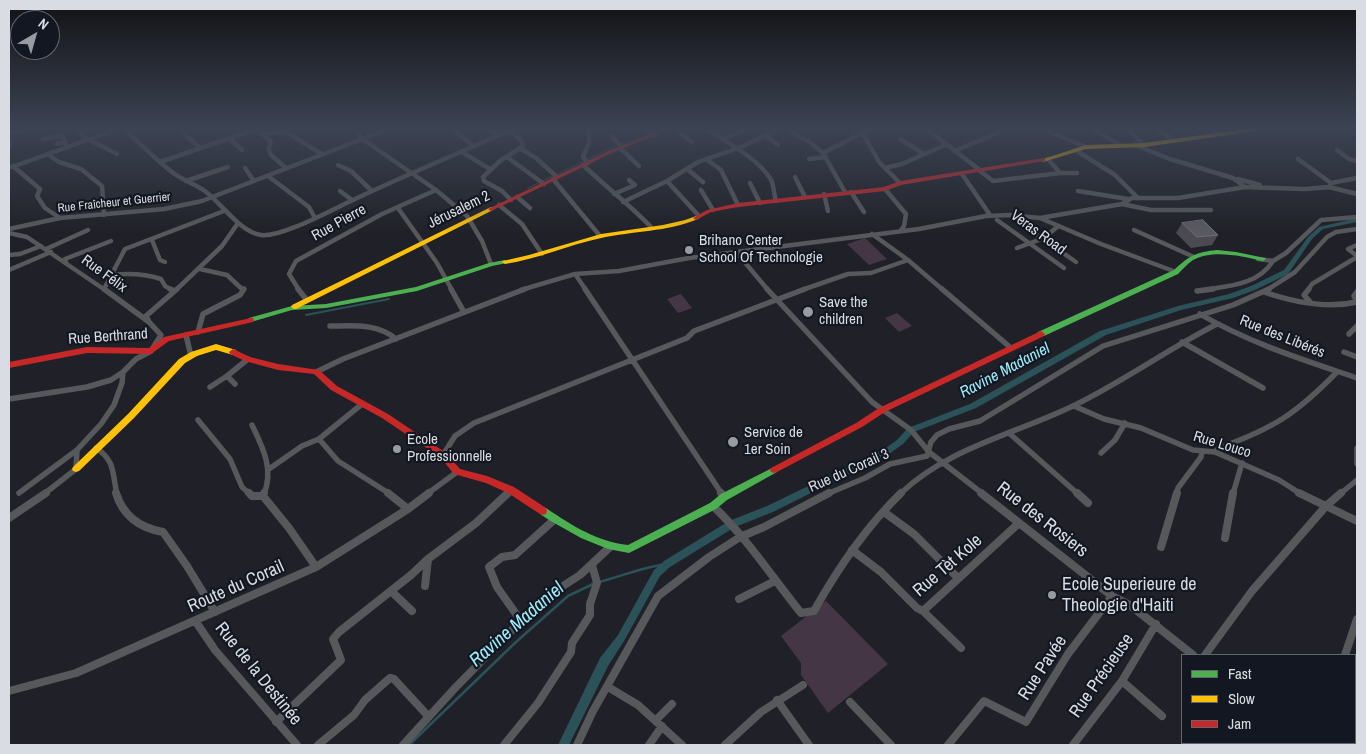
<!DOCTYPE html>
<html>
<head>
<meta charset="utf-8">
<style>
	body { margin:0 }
	#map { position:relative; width:1366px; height:754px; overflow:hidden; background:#202128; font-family:"Archivo Narrow",sans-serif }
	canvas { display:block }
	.frame { position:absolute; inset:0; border:10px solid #d9dce3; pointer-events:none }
	.legend { position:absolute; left:1181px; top:654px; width:175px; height:90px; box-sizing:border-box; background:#131721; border:1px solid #62666f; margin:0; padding:6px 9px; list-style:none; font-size:15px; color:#d9dce3 }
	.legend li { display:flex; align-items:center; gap:10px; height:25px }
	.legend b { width:25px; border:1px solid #62666f }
	.north { position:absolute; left:10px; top:10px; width:50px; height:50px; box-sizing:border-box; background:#131721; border:1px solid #62666f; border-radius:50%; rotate:38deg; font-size:14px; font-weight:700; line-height:20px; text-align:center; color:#d9dce3 }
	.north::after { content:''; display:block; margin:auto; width:18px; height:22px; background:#989ba2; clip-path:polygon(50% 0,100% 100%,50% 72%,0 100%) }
</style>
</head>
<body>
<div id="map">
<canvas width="1366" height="754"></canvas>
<div class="frame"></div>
<ul class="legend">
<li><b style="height:6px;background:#4caf50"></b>Fast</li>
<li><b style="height:6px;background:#ffc107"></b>Slow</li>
<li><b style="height:6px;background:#c62828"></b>Jam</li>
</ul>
<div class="north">N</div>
</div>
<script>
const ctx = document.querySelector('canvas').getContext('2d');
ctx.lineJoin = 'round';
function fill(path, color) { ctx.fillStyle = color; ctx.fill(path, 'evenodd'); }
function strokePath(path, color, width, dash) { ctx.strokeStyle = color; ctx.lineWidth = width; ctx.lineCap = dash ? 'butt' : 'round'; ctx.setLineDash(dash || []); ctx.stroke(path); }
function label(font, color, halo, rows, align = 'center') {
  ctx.font = font + ' "Archivo Narrow",sans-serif'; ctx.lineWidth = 4.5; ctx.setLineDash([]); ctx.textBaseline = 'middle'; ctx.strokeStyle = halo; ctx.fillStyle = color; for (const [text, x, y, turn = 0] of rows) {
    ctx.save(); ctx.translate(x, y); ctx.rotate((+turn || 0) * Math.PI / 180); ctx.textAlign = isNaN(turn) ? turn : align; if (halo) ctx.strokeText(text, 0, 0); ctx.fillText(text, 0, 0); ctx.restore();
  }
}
const green = new Path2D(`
	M 865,238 L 887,259 L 869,265 L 847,244 Z
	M 681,294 L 692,308 L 678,313 L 667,299 Z
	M 897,313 L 912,326 L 899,332 L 885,318 Z
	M 826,601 L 888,664 L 828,713 L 801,675 L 801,663 L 781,636 Z`);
const streamFar2 = new Path2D(`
	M 528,188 L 615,146 L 640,138`);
const streamFar1 = new Path2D(`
	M 306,315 L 389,299`);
const stream = new Path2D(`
	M 599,582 C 622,576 643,567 667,564
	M 409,745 L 516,642 L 568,596 L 593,584`);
const canal = new Path2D(`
	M 1357,218 L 1357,222 L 1323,229 L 1312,239 L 1288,274 L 1255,290 L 1233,298 L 1181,310 L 1106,335 L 976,408 L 914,432 L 903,444 L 889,454 L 773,512 L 735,527 L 670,567 L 660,576 L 624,641 L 608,666 L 569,745 L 558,745 L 600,658 L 618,635 L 654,570 L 664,561 L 729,521 L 767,506 L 883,450 L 897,440 L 908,428 L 970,404 L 1100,331 L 1178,306 L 1229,294 L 1251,286 L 1284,270 L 1308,237 L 1319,227 Z`);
const streetFar2 = new Path2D(`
	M 78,129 L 84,137 L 117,154
	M 124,129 C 140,143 155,159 172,172 C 182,180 195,184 205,191 C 221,203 241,233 261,235 C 281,238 333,209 353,200 C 401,177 450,157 499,135
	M 179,129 L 199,147
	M 357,129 L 361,138 L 436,190 L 467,216 L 482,241 L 491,264
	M 482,129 L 502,134 L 522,129
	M 645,129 L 655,135
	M 674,129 L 692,142
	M 705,129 C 724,139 763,162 772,182 C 774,188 774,195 776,201
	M 786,129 L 810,142 L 823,153 L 845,192
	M 927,129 L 981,171
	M 1043,129 L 1086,147
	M 1093,129 L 1120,145
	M 1157,129 L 1174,140
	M 1213,129 L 1222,134
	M 1129,130 L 1144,145
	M 455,131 L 474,146
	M 862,132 L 879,162 L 900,183
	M 9,133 L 30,129
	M 261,134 L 271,141 L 269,149 L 271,155 L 286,168
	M 262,134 L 286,132 L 322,154
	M 765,135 L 778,145
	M 611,136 L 622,147
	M 229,138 L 242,150
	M 43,139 L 63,135 L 67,148
	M 722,139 L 746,129
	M 900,139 L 924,154
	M 9,140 L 9,147
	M 57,144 L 65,142
	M 1135,145 L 1170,159 L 1233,178 L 1245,187
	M 620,148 L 639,166
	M 521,149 L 536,158 L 557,177
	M 1337,150 L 1349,159 L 1357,161
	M 954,151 L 1007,129
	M 1077,151 L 1115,175 L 1138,198
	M 462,152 L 490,169
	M 823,153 L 870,129
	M 49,155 L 59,162 L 81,169 L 102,186 L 104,215
	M 507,157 L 544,184
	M 706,159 L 721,170 L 738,205
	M 809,159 L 826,157
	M 1298,159 L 1331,183
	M 160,162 L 256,129
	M 588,163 L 583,157 L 589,143 L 589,129
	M 338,165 L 351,171 L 372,191
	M 583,165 C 605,186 630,205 651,227
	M 13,166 L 40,189 L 37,196 L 45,208 L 60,218
	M 9,168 L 118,129
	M 245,168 L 254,181
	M 885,168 L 902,164 L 945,145
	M 687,169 L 703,182
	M 980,171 L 993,181 L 1060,173 L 1048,159
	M 1060,173 L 1077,173
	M 962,174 L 990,215
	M 268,176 L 309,207 L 315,218
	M 795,177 L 805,197
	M 553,179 L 600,236
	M 1238,179 L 1260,185
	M 186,181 L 228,167
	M 667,181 L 699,216
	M 750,183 L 760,203
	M 1329,187 L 1357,194
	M 885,189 L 906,214 L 904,226 L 901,230
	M 701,190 L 713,210
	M 340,191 L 352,200
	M 1078,191 L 1128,199
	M 851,192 L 864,212
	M 614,194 L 635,185 L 629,180
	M 824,194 L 828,211
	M 517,197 L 530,208
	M 511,200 L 502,191 L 484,181 L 483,177 L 500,161 L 523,146 L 521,140 L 513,133
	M 623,202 L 667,181 L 698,162 L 741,147 L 779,129
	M 1122,204 L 1151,210 L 1211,210
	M 499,205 L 522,224 L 542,254
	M 398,208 L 437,263 L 452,290
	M 1019,216 L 1017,219 L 1022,224 L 1076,262
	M 1040,218 L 1101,244 L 1176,272
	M 997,220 L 1064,268
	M 9,229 L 60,218 L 164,209 L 202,201 L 388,129
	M 1134,230 L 1194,257
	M 9,233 L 27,237 L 105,290
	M 872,234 L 908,260 L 943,290
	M 152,240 L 160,260 L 165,262
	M 1357,245 L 1348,249 L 1357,256
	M 1017,248 L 1044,238 L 1057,227
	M 46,249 L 88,230
	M 737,253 L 768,290
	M 9,255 L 20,254 L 41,246
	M 1258,259 L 1273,261 L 1286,253 L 1321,220 L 1357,217
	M 66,262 L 65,259 L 111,241
	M 200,269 L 227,275 L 243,290
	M 9,270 L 51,252
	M 575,274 L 586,290
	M 113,275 C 130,273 145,274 161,279 L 165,286 L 172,290
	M 104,289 L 125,249 L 224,211
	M 176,290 L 222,246 L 238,223
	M 299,290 L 289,274 L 296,261 L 382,214 L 436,190
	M 521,290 L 575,274 L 619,271 L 689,258 L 919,229 L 986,216 L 1009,215 L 1040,218 L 1122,204 L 1132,198 L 1178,198 L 1245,187 L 1305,189 L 1329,187 L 1331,183 L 1357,178
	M 802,290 L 848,274 L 871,273 L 908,260
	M 1204,290 C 1229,286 1258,285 1273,261
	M 1267,290 L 1295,272 L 1327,237 L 1336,232 L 1357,229
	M 1308,290 L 1312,284 L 1357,257`);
const streetFar1 = new Path2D(`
	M 170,289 L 174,291
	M 298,289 L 306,299
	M 451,289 L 464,312
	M 585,289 L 722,494
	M 767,289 L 872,402 L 911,430 L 929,452 L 983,494
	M 942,289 L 1011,348
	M 1309,289 L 1304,295 L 1311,303
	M 1197,291 L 1213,289
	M 1264,292 C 1293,302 1326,309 1357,302
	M 1357,292 L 1354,296 L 1357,301
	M 1200,314 C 1249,343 1304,360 1357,378
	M 149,322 L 146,316 L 177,289
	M 330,326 C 354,326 377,323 396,339
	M 198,332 L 203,314 L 240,295 L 244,289
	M 1349,334 L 1357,326
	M 186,335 L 191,356
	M 1182,342 L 1263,388
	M 1344,352 L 1357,357
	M 316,372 L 343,359 L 525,289
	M 235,384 L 227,376 L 248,359
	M 210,387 L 227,376
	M 9,399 L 87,387 L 111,380 L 123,372 L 136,359 L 151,351 L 161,335 L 149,322 L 104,289
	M 362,404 L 319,439 L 338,461 L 390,494
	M 1074,406 L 1104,419 L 1141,428 L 1193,450 L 1215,452 L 1279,480 L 1301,494
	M 198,420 L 230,459 L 242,487 L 250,494
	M 252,425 C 263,448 274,469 264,494
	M 1009,433 L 1078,494
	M 96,448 C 116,461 112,474 117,494
	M 1357,448 L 1357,464
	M 1215,452 L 1219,448 C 1274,428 1296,414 1337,372
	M 1101,453 L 1115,440 L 1125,423
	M 443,455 L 455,436 L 474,423 L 687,338 L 694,331 L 805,289
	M 269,469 L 302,446 L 319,439
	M 19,493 L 77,450
	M 44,494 L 76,469 L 77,450 L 101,424 L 114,405 L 122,383 L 123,372
	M 427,494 L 457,472
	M 506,494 L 511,490
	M 827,494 L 865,478 L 890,464 L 927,456 L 931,442 L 937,435 L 949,429 L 980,421 L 1103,346 L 1233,305 L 1269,289
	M 900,494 C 949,447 1016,434 1075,405 C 1124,381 1168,349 1217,324
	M 1176,494 L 1178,488 L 1201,457 L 1202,452
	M 1233,494 L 1242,463
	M 1340,494 L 1357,480`);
const street = new Path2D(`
	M 116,493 C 123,516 140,528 163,532 L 187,566 L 215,612
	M 249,493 L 252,496 L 263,496
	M 264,493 L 263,496 L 289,528 L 316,567
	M 388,493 L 408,509
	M 721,493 L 724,497
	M 981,493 L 1112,596 L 1130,605 L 1193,655
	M 1077,493 L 1088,503
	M 1299,493 L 1357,521
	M 713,506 C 747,538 772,577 801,613 L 814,611 C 838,568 865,528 901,493
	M 884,512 L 914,534 L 957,577
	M 9,518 L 46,493
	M 1225,538 L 1233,493
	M 1161,547 L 1177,493
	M 852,550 L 881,572 L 917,608 L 923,611 L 1019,523
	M 425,586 L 428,559
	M 391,591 L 412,611
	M 739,599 L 775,581
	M 923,611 L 961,648
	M 521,621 L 497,587 L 489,567 L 502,557 L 515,555 L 555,519
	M 196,622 L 215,650 L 297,745
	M 1205,655 L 1252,591 L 1326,506 L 1341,493
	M 1345,655 L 1357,619
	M 1122,681 L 1162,716
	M 608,687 L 638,705 L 682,745
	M 9,691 L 76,673 L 316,567 L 408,509 L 429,493
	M 777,700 L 809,745
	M 850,702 L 891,745
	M 656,720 L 672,704
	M 276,722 L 341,660 L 333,639 L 339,632 L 411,575 L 428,559 L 476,523 L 508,493
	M 1287,743 L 1290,745
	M 318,745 L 354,715 L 365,700 L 390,678 L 394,679 L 428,716
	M 403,745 L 456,687 L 511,631 L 549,595 L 580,575 L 611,546
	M 504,745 L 538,703 L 571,652 L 572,643 L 590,615 L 590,604 L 597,583 L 592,565
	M 577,745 L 593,711 L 658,596 L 709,557 L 740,537 L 764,527 L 829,493
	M 649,745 L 662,726
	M 725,745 L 761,712 L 803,685
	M 948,745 L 984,701 L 1026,722 L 1068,654 L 1112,596
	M 1073,745 L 1122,681 L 1156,624
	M 1325,745 L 1326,743`);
const fast = new Path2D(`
	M 1217,250 L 1236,252 L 1265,258 L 1266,259 L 1263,261 C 1241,256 1214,249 1193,260 C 1187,264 1183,269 1178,274 L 1044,336 L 1038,336 L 1037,334 L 1038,332 L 1174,270 C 1189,256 1196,252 1217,250 Z
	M 505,260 L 508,262 L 507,263 L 492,266 L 417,291 L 326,308 L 292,310 L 251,322 L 248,320 L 249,318 L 292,306 L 326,304 L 416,287 L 489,263 Z
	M 774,467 L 777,468 L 778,470 L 777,472 L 727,500 L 716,509 L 629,553 L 608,549 L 581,538 L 549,520 L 540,514 L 539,511 L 540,508 L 543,507 L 546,508 C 571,525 598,542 628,545 L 710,503 L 721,494 Z`);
const slow = new Path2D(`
	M 1245,129 L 1259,129 L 1256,131 L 1144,147 L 1086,149 L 1043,162 L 1040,160 L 1086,145 L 1144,143 Z
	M 491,207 L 494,209 L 493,210 L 296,309 L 294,309 L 291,307 L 292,305 Z
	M 696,216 L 699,218 L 698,219 C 667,232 633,231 601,238 C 568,245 538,259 505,264 L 502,262 L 503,261 L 529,255 L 601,234 L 663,225 L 685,220 Z
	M 216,344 L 236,350 L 237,352 L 233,355 L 216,350 L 197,356 L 185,363 L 134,418 L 79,471 L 76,472 L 73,471 L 72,469 L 73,467 L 128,414 L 179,359 L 191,352 Z`);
const jam = new Path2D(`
	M 663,129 L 670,129 L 612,153 L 493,210 L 491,211 L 488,209 L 608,151 Z
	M 1043,158 L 1045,159 L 1045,161 L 901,185 L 885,191 L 738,207 L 711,212 L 696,220 L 693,218 L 707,210 L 738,203 L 884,187 L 900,181 Z
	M 251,318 L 253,318 L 254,320 L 253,322 L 169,341 L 151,354 L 87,353 L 9,368 L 9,362 L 87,347 L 149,348 L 164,337 Z
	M 1041,331 L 1045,334 L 1044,336 L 885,412 L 862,427 L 777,472 L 774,473 L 771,472 L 770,470 L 771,468 L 856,423 L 879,408 Z
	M 233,349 L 250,357 L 278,364 L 319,370 L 337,386 L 388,414 L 446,453 L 460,469 L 487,476 L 514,487 L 546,508 L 547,511 L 546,514 L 543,515 L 540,514 L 508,493 L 486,483 L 454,474 L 440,457 L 382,418 L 331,390 L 314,374 L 278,370 L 245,361 L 230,354 L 229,352 Z`);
const wall = new Path2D(`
	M 1182,223 L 1218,235 L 1212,245 L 1191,248 L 1176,233 Z`);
const building = new Path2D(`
	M 1203,220 L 1218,235 L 1197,237 L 1182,223 Z`);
const markers = [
	[689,250,5,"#989ba2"],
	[808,312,6,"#989ba2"],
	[733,442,6,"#989ba2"],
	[397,449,5,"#989ba2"],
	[1052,595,5,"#989ba2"]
];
const farStreetnames = [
	["Rue Fraîcheur et Guerrier",114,203,-6]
];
const streetNames = [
	["Jérusalem 2",459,210,-26],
	["Rue Pierre",339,223,-29],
	["Veras Road",1038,233,36],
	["Rue Félix",104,274,36],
	["Rue Berthrand",108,337,-4],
	["Rue des Libérés",1282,337,22],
	["Rue Louco",1222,445,17],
	["Rue du Corail 3",849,471,-24]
];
const poiNames = [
	["Brihano Center",699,241],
	["School Of Technologie",699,258],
	["Save the",819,303],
	["children",819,320],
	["Service de",744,433],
	["1er Soin",744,450],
	["Ecole",407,440],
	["Professionnelle",407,457]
];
const waterNames = [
	["Ravine Madaniel",1005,371,-28]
];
const nearStreetnames = [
	["Rue des Rosiers",1042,520,38],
	["Rue Tèt Kole",948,566,-41],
	["Route du Corail",236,587,-24],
	["Rue Pavée",1043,668,-57],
	["Rue de la Destinée",258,674,51],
	["Rue Précieuse",1102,676,-55]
];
const nearPoinames = [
	["Ecole Superieure de",1062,585],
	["Theologie d'Haiti",1062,606]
];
const nearWaternames = [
	["Ravine Madaniel",517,625,-41]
];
fill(green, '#453645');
strokePath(streamFar2, '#2b5259', 1);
strokePath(streamFar1, '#2b5259', 2);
strokePath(stream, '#2b5259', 2.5);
fill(canal, '#2b5259');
strokePath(streetFar2, '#56585b', 4.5);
strokePath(streetFar1, '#56585b', 5.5);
strokePath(street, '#56585b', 8);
fill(fast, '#4caf50');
fill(slow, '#ffc107');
fill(jam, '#c62828');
fill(wall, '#4b4952');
fill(building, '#5a5962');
strokePath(building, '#6e6d76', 1);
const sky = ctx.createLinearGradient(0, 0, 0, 234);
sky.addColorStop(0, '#121216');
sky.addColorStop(0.55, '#3c4353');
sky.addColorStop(1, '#3c435300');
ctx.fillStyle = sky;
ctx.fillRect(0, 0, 1366, 234);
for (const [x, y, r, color] of markers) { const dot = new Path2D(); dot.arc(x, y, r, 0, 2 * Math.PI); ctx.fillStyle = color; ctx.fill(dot); strokePath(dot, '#131721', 2); }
label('12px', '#d9dce3', '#131721', farStreetnames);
label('15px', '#d9dce3', '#131721', streetNames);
label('15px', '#d9dce3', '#131721', poiNames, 'left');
label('italic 16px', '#9decf9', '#131721', waterNames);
label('18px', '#d9dce3', '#131721', nearStreetnames);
label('18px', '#d9dce3', '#131721', nearPoinames, 'left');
label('italic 19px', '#9decf9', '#131721', nearWaternames);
</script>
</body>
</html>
